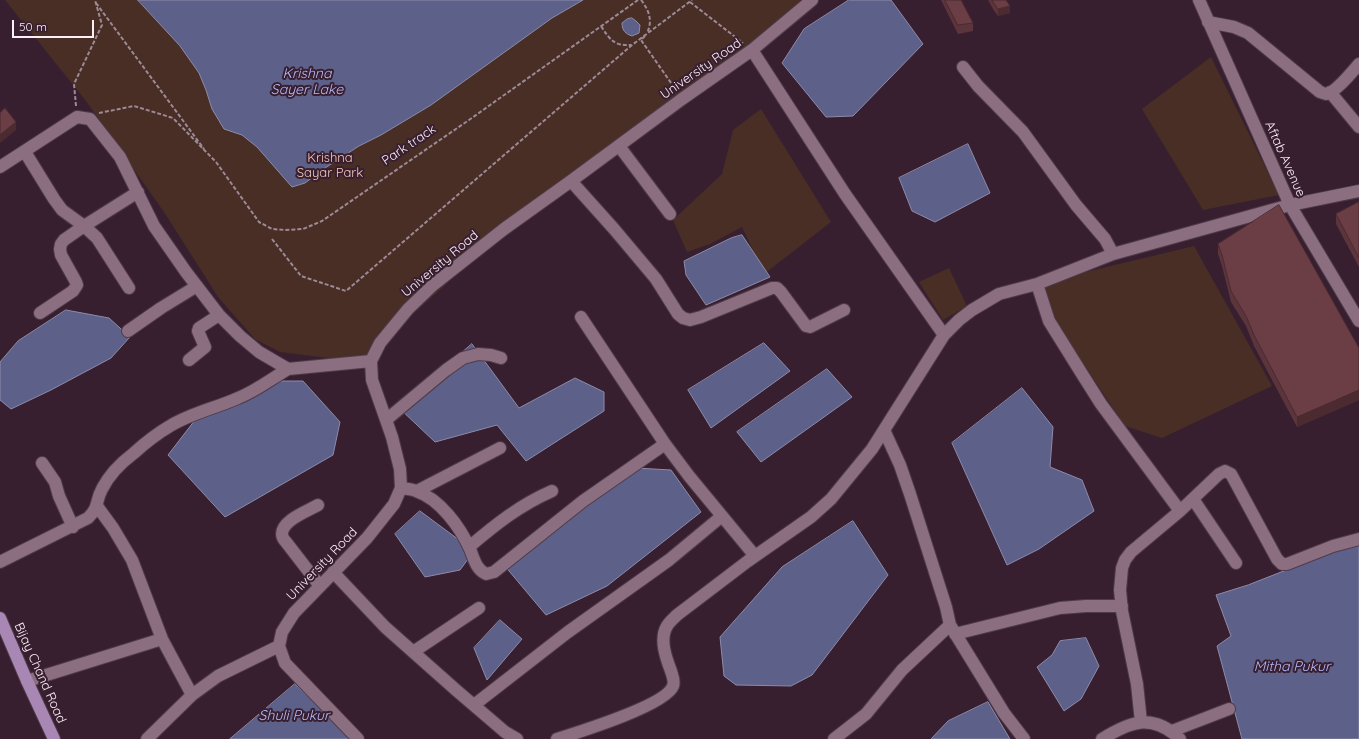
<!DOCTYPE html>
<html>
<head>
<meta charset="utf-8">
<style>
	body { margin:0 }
	#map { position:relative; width:1359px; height:739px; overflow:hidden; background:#381f30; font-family:Quicksand,sans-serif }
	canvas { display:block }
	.scale { position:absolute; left:12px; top:20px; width:82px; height:18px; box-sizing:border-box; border:2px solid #fdeff8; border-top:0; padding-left:5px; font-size:12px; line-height:14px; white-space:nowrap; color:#fdeff8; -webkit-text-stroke:3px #381f30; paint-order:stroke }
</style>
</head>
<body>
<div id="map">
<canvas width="1359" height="739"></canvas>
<div class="scale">50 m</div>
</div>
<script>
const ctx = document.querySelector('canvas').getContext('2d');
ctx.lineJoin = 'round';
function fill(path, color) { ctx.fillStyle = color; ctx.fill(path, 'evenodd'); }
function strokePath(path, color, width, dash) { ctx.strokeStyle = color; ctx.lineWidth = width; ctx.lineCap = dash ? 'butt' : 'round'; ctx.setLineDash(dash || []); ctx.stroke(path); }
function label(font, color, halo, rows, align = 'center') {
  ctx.font = font + ' Quicksand,sans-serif'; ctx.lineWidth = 4; ctx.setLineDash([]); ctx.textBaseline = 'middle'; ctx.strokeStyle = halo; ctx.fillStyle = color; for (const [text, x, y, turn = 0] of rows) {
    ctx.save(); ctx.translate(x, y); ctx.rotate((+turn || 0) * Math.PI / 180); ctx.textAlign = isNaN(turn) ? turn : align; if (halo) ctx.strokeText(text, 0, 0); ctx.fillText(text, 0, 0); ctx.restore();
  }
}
const green = new Path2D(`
	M 5,0 L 812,0 L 518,219 L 360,362 L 280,352 L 255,339 L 218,297 L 166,215 L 86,101 Z
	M 1211,57 L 1279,195 L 1203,210 L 1142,109 Z
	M 761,109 L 831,222 L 764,274 L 742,227 L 710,244 L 687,252 L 673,220 L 722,174 L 733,130 Z
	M 1194,246 L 1272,386 L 1162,438 L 1125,426 L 1089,372 L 1051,319 L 1044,282 Z
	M 949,268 L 967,306 L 943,320 L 919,282 Z`);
const water = new Path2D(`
	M 138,0 L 583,0 L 552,18 L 431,105 L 381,135 L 359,146 L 325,168 L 305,183 L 292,187 L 257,147 L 242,135 L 224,129 L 212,109 L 206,90 L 199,73 L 180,46 Z
	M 849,0 L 891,0 L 923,44 L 853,116 L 826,117 L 782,63 L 804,29 Z
	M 632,18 L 636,21 L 640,25 L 639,33 L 632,36 C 626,34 622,31 622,23 L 627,19 Z
	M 968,144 L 990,193 L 935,222 L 912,211 L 899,178 Z
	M 742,235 L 770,277 L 706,305 L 686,275 L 684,261 L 731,238 Z
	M 66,310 L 109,318 L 130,337 L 111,358 L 51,390 L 11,409 L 0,400 L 0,362 L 18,341 Z
	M 764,343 L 790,371 L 711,428 L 688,390 Z
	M 472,344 L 519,408 L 575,378 L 604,392 L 604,411 L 526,461 L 497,425 L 435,442 L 399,408 Z
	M 827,369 L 852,397 L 761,462 L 737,432 Z
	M 267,381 L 303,381 L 340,422 L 333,455 L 225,517 L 168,455 L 195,420 Z
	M 1022,388 L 1053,427 L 1050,467 L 1082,480 L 1094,511 L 1039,549 L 1007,565 L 952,443 Z
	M 636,468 L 671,470 L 701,512 L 607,586 L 546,615 L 504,565 Z
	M 420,511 L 474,551 L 460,570 L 425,577 L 395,534 Z
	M 853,521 L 888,575 L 812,675 L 791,686 L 736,685 L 724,676 L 720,637 L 782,567 Z
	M 1358,542 L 1359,542 L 1359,739 L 1242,739 L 1217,646 L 1231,636 L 1216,595 L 1248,585 Z
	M 500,620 L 522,639 L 487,680 L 474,648 Z
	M 1086,638 L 1099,666 L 1081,699 L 1064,711 L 1037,667 L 1052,655 L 1060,641 Z
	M 295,684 L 354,739 L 230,739 Z
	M 988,702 L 1010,739 L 931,739 L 948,721 Z`);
const path = new Path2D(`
	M 641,0 C 649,10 653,21 647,33
	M 690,2 L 743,43
	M 96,3 L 204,149
	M 601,26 C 610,40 614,46 631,45
	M 645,36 L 641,40 L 676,90
	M 76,106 L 74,84 L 102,25 L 95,0
	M 99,113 L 134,106 L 173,118 L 216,162 L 259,222 L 272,229 L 285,230 L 303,229 L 322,221 L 469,120 L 638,0
	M 272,239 L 301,276 L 346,291 L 632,45 L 692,0`);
const minor = new Path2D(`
	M 1199,0 L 1290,205 L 1359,321
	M 1208,22 L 1234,27 L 1248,33 L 1320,92 C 1321,92 1325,94 1326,94 C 1335,93 1353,71 1359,64
	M 752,50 L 845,194 L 944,335
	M 963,67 L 978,86 L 1023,132 L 1076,205 L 1105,239 L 1113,254
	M 1330,92 L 1359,127
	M 619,146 L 670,214
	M 25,152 L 54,199 L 62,210 L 84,226 L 97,238 L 129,288
	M 0,167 L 77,117 L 90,119 L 120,157 L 154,226 L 186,272 L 219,315 L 240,336 L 259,352 L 288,369 L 371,361
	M 571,181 L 614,229 L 656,279 L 678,314 L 683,318 L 690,320 L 701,317 L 772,288 L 777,288 L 781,292 L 806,326 L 810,327 L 844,310
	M 1037,284 L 1049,321 L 1082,374 L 1101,404 L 1180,511
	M 40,313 L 73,291 L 77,285 L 76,282 L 61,255 L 60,249 L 61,244 L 64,240 L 84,226 L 138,192
	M 581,317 L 665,444 L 689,476 L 755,556
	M 128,331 L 161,308 L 197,286
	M 189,360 L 205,347 L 198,331 L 199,328 L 219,315
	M 386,420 L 446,370 L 463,358 L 478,354 L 491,355 L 501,358
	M 884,430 L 900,465 L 910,494 L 946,607 L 950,625 L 1004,713 L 1024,739
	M 42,463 L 55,482 L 59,496 L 73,527
	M 401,488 C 406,489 412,489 416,491 C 440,499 460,527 470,549 C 474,559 476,569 486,574 L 494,572 L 583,501 L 665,444
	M 417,491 L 500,448
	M 1193,499 L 1236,563
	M 318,505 C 308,511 282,520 282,534 C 282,537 284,540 286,542 L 320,586
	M 97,506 L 113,528 L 132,560 L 162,639 L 192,695
	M 469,547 C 496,524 520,505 552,491
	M 0,562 L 88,518 C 100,506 95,502 102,489 C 109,475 122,462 134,453 C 145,443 158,433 170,426 C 191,413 216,408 238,398 C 256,391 271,379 288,369
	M 333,572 L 385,627 L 456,690 L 505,732 L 517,739
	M 955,634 L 1060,608 L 1086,606 L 1122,606
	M 413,652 L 479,608
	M 27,681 L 162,639
	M 474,705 L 568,632 L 669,560 L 722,516
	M 1141,722 L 1137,684 L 1122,611 L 1120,590 L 1122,568 L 1125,560 L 1131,552 L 1180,511 L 1219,474 L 1225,471 L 1231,474 L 1277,559 L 1282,564 L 1287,564 L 1333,546 L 1359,539
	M 1172,731 L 1229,709
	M 147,739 L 192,695 L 218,676 L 279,646
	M 358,739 L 285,663 L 279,646 L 282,632 L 294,613 L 367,538 L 394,504 L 401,488 L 400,469 L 392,437 L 372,380 L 371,361 L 380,343 L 408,309 L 433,285 L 504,229 L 571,181 L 682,99 L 752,50 L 812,0
	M 557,739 C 579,732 666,705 673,686 C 675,681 672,675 671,671 C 666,658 659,639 667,626 C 669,622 674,618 677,615 L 748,561 L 811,517 L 831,499 L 872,449 L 944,335 L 959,320 L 972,310 L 999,294 L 1037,284 L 1113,254 L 1290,205 L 1359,191
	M 834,739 L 866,714 L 902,670 L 950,625
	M 1102,739 C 1131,721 1153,713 1180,739`);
const major = new Path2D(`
	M 0,618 L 27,681 L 54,739`);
const wall = new Path2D(`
	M 941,0 L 961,0 L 973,23 L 973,31 L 958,34 Z
	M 988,0 L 1006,0 L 1010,13 L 998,16 L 993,9 Z
	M 1359,202 L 1359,267 L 1336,224 L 1336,214 Z
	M 1218,244 L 1359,348 L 1359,400 L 1297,427 L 1254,346 L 1246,326 L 1231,302 L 1222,266 L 1218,254 Z`);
const shadedWall = new Path2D(`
	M 1010,6 L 1010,13 L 998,16 L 998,9 Z
	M 16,122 L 16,130 L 0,143 L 0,135 Z
	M 1359,390 L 1359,400 L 1297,427 L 1297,417 Z`);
const building = new Path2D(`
	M 945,0 L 961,0 L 973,23 L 958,25 Z
	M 992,0 L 1006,0 L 1010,6 L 998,9 Z
	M 5,108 L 16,122 L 0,135 L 0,113 Z
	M 1359,202 L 1359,258 L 1336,214 Z
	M 1279,205 L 1359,348 L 1359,390 L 1297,417 L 1254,335 L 1246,316 L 1231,291 L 1222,255 L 1218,244 Z`);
const streetNames = [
	["University Road",701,69,-35],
	["Park track",409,145,-34],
	["Aftab Avenue",1285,159,66],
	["University Road",440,264,-40],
	["University Road",322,564,-46],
	["Bijay Chand Road",40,673,66]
];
const parkNames = [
	["Krishna",330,158],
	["Sayar Park",330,173]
];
const waterNames = [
	["Krishna",307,74],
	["Sayer Lake",307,90],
	["Mitha Pukur",1292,667],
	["Shuli Pukur",294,716]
];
fill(green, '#482e25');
fill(water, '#5d6088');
strokePath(water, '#8d8baa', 1);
strokePath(minor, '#4f3b49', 14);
strokePath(major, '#4f3b49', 14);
strokePath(path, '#9d8a97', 2, [4, 2]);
strokePath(minor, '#8c6e81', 12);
strokePath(major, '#a987b5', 12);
fill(wall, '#5c343b');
fill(shadedWall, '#4b2b30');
fill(building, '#6b3d45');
strokePath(building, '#4b2b30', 1);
label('13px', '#fdeff8', '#381f30', streetNames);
label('13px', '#f8caba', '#381f30', parkNames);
label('italic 14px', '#b6bbfe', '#381f30', waterNames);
</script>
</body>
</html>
